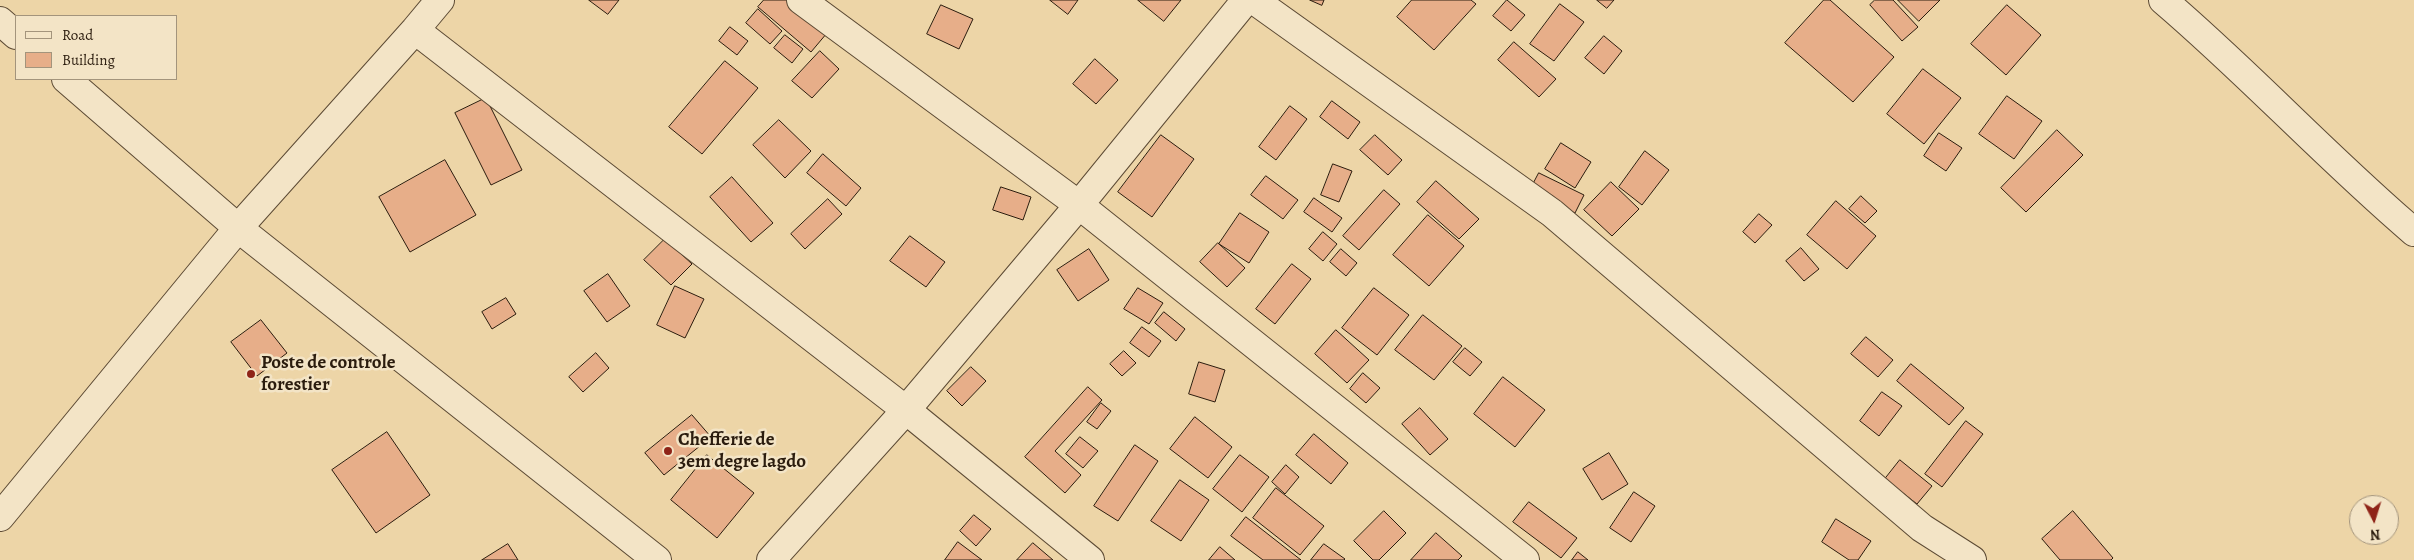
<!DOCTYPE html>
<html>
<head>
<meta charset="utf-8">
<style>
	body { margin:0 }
	#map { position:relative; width:2414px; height:560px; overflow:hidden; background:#edd5a7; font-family:Alegreya,serif }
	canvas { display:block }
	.legend { position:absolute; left:15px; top:15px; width:162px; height:65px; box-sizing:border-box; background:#f3e4c6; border:1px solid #a3947c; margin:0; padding:6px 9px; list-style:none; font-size:15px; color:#2b1c0e }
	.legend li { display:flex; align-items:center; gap:10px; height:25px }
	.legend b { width:25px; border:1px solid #a3947c }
	.north { position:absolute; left:2349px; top:495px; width:50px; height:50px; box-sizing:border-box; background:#f3e4c6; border:1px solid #a3947c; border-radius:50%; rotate:175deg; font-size:14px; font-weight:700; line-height:20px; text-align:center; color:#2b1c0e }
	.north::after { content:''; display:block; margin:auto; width:18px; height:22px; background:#8f2418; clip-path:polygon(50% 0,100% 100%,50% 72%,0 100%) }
</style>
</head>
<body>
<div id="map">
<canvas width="2414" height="560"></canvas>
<ul class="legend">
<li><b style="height:6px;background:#f3e4c6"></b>Road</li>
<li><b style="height:14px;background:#e7ae89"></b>Building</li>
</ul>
<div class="north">N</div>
</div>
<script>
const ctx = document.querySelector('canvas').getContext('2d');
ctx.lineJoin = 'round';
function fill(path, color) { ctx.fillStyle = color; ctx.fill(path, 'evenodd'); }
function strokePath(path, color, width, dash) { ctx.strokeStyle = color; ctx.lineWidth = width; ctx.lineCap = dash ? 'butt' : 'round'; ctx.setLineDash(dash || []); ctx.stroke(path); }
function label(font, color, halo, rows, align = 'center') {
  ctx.font = font + ' Alegreya,serif'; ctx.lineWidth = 5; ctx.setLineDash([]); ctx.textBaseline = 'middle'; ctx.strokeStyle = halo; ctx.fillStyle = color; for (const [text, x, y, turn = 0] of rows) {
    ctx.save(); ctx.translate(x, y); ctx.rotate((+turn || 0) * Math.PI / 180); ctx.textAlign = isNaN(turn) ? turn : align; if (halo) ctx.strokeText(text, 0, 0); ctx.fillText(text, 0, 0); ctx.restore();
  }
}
const building = new Path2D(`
	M 589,0 L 619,0 L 608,14 Z
	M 764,0 L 788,0 L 827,33 L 811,52 L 758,7 Z
	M 1050,0 L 1078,0 L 1068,14 Z
	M 1138,0 L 1181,0 L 1164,21 Z
	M 1310,0 L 1324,0 L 1322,5 Z
	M 1412,0 L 1471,0 L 1476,4 L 1434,50 L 1397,17 Z
	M 1507,0 L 1525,15 L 1511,31 L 1493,16 Z
	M 1597,0 L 1614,0 L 1607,8 Z
	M 1824,0 L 1830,0 L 1894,57 L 1853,102 L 1785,43 Z
	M 1875,0 L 1893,0 L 1918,27 L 1902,41 L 1870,5 Z
	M 1898,0 L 1940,0 L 1919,21 Z
	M 1560,4 L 1584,22 L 1554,61 L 1530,44 Z
	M 941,5 L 973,19 L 959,49 L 927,34 Z
	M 2007,5 L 2041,35 L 2006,75 L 1971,44 Z
	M 758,9 L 782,31 L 770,44 L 746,23 Z
	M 730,27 L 748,41 L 737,55 L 719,41 Z
	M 785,35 L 803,49 L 792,63 L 774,48 Z
	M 1604,36 L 1622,51 L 1604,74 L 1585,58 Z
	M 1514,42 L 1556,79 L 1539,97 L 1498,60 Z
	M 820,51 L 839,69 L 812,98 L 792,81 Z
	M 1095,59 L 1118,80 L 1096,104 L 1073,84 Z
	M 725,61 L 758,88 L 702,154 L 669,127 Z
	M 1923,69 L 1961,98 L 1924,144 L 1887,114 Z
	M 2007,96 L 2042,121 L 2014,159 L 1979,134 Z
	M 486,98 L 522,170 L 491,185 L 455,113 Z
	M 1332,101 L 1360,122 L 1348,139 L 1320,117 Z
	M 1290,106 L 1307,119 L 1276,160 L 1259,147 Z
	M 779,120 L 811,151 L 785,178 L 753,145 Z
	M 2057,130 L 2083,155 L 2026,212 L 2001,188 Z
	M 1939,133 L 1962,148 L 1946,171 L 1924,156 Z
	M 1161,135 L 1194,159 L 1152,217 L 1118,192 Z
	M 1375,135 L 1402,160 L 1388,175 L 1360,150 Z
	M 1561,143 L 1591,162 L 1575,188 L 1545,169 Z
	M 1645,151 L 1669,170 L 1642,205 L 1619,187 Z
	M 823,154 L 861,188 L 846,206 L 807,173 Z
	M 445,160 L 476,215 L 410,252 L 379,197 Z
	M 1333,164 L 1352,171 L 1339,202 L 1321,195 Z
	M 1539,173 L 1584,195 L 1575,213 L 1529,192 Z
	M 1266,176 L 1298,200 L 1283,219 L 1251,195 Z
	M 732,177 L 773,223 L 751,242 L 710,197 Z
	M 1436,181 L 1479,219 L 1459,239 L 1417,202 Z
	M 1611,182 L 1639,209 L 1612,236 L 1584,210 Z
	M 1001,187 L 1031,197 L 1023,220 L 993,210 Z
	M 1384,190 L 1400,204 L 1359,250 L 1343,236 Z
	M 1861,196 L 1877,211 L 1865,223 L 1849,209 Z
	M 1314,198 L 1342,218 L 1332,232 L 1304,212 Z
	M 828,199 L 842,214 L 805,249 L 791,234 Z
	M 1836,201 L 1876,236 L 1847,269 L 1807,235 Z
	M 1240,213 L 1269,232 L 1249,263 L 1219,244 Z
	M 1759,214 L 1772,225 L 1755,243 L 1743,232 Z
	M 1428,215 L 1464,246 L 1429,286 L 1393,255 Z
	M 1323,232 L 1337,244 L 1323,261 L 1309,249 Z
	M 910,236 L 945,262 L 926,287 L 890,261 Z
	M 665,239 L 692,264 L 671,285 L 644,260 Z
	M 1218,243 L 1245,268 L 1227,287 L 1200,262 Z
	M 1801,248 L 1819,269 L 1804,281 L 1786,261 Z
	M 1089,249 L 1109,280 L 1078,301 L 1057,270 Z
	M 1341,249 L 1357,263 L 1346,276 L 1330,262 Z
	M 1292,264 L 1311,279 L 1275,324 L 1256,309 Z
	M 608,274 L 630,306 L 607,322 L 584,291 Z
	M 675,286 L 704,299 L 685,338 L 657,325 Z
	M 1138,288 L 1163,303 L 1149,324 L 1124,309 Z
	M 1374,288 L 1409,315 L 1377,355 L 1342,328 Z
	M 506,298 L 516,314 L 492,329 L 482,312 Z
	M 1164,312 L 1185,329 L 1176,341 L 1155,323 Z
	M 1423,315 L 1462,346 L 1434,380 L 1395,350 Z
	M 261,320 L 287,353 L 257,376 L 231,342 Z
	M 1142,327 L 1161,341 L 1149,357 L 1130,343 Z
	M 1336,330 L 1369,360 L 1347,383 L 1315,354 Z
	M 1866,337 L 1893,360 L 1878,377 L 1851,354 Z
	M 1465,348 L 1482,362 L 1470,376 L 1453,362 Z
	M 1124,351 L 1136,363 L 1122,376 L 1110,364 Z
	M 596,353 L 609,368 L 583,392 L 569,377 Z
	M 1199,362 L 1225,370 L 1215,402 L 1189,394 Z
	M 1911,364 L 1964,408 L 1949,425 L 1897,381 Z
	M 971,367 L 986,381 L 962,406 L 947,391 Z
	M 1363,373 L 1380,388 L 1366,403 L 1350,389 Z
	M 1503,377 L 1545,410 L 1515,447 L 1474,414 Z
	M 1088,387 L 1102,400 L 1055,451 L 1081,475 L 1065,493 L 1025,457 Z
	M 1882,392 L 1902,406 L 1879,436 L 1860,421 Z
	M 1101,403 L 1111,411 L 1097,429 L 1087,422 Z
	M 1420,408 L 1448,439 L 1430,455 L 1402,424 Z
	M 692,415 L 711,437 L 664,475 L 645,453 Z
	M 1195,417 L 1232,447 L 1208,478 L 1170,449 Z
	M 1966,421 L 1983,434 L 1942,487 L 1925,474 Z
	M 387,432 L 430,495 L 376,533 L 332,470 Z
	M 1314,434 L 1348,463 L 1331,484 L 1296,455 Z
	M 1080,437 L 1098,451 L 1083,468 L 1066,454 Z
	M 1135,445 L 1158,461 L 1118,521 L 1094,506 Z
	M 1609,453 L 1628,484 L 1602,500 L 1583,469 Z
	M 707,455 L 754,493 L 717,538 L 671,500 Z
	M 1240,455 L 1269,477 L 1242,512 L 1213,489 Z
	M 1900,460 L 1932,486 L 1917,504 L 1885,479 Z
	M 1286,465 L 1299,477 L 1285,494 L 1272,482 Z
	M 1180,480 L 1209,500 L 1181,541 L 1151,521 Z
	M 1276,488 L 1324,526 L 1300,555 L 1253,518 Z
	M 1634,492 L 1655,506 L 1631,542 L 1610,528 Z
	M 1529,502 L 1577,538 L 1561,558 L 1513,522 Z
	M 1384,511 L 1406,533 L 1379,560 L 1373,560 L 1354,541 Z
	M 2073,511 L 2113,558 L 2111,560 L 2060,560 L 2042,539 Z
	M 974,515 L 991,529 L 976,546 L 960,531 Z
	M 1246,517 L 1301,560 L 1263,560 L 1231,536 Z
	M 1836,519 L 1871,541 L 1858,560 L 1849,560 L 1822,542 Z
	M 1436,533 L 1462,556 L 1458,560 L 1411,560 Z
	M 958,542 L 982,560 L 945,560 Z
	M 1033,543 L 1053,560 L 1017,560 Z
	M 508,544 L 518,560 L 482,560 Z
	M 1324,544 L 1345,559 L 1344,560 L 1311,560 Z
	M 1220,547 L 1235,560 L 1209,560 Z
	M 1578,552 L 1588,560 L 1572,560 Z`);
const minor = new Path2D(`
	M 440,0 L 415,30 L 238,228 L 657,560
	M 801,0 L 1079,205 L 1525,560
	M 1254,0 L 1552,213 L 1922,528 L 1972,560
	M 2163,0 C 2250,74 2327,158 2414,232
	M 415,30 L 906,410 L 1090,560
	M 771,560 L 906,410 L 1079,205 L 1246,0`);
const tertiary = new Path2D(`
	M 0,21 L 16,35
	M 0,517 L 238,228 L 66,79`);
const markers = [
	[251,374,5,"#8f2418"],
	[668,451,5,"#8f2418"]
];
const poiNames = [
	["Poste de controle",261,363],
	["forestier",261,385],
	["Chefferie de",678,440],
	["3em degre lagdo",678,462]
];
fill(building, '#e7ae89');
strokePath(building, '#2b1c0e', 1);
strokePath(minor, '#5c4a34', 30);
strokePath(tertiary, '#5c4a34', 30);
strokePath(minor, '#f3e4c6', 28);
strokePath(tertiary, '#f3e4c6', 28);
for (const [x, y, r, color] of markers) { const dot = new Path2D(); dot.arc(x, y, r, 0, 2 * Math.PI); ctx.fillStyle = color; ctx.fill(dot); strokePath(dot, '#f3e4c6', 2); }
label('bold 19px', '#2b1c0e', '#f3e4c6', poiNames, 'left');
</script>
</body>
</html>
